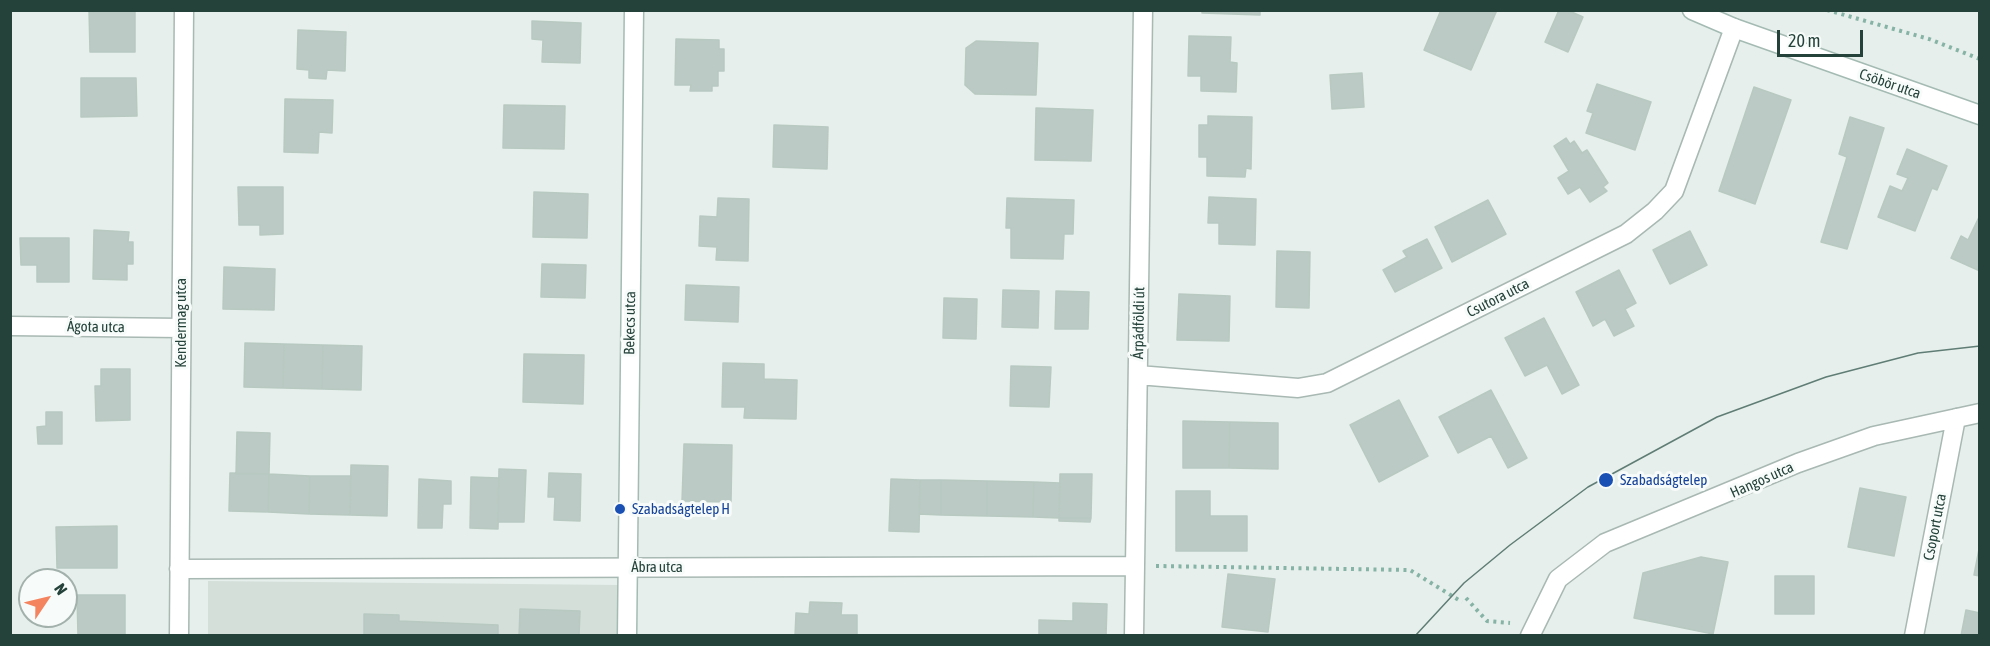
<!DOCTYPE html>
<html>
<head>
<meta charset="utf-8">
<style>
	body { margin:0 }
	#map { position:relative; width:1990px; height:646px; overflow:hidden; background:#e6efeb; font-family:"Asap Condensed",sans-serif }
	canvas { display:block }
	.frame { position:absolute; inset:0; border:12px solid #24423a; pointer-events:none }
	.north { position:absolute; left:18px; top:568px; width:60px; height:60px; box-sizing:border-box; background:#f7fbf9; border:2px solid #a3b1ad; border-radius:50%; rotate:55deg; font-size:16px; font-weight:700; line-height:24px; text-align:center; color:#24423a }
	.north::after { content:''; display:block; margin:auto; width:21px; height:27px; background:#f4845f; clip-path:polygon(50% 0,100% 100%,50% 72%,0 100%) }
	.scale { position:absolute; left:1777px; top:30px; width:86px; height:27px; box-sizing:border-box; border:3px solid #24423a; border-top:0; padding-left:8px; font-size:18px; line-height:21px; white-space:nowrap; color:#24423a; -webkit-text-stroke:4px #f7fbf9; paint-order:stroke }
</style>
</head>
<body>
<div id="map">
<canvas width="1990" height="646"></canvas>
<div class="frame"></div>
<div class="north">N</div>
<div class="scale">20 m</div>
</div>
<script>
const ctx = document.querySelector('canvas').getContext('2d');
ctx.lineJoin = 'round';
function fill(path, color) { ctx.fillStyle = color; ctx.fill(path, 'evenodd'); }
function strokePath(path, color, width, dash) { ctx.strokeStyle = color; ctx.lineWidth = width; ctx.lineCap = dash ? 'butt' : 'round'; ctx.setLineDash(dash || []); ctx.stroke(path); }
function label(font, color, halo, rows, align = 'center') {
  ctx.font = font + ' "Asap Condensed",sans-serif'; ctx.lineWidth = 6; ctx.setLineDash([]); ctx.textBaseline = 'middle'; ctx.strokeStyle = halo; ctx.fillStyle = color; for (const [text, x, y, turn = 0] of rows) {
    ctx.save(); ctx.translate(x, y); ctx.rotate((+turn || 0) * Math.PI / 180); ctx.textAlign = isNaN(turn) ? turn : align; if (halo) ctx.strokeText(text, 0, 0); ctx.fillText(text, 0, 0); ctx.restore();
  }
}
const built = new Path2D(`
	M 208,581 L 620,585 L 620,635 L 208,636 Z`);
const building = new Path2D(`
	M 89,10 L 135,10 L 135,52 L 90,52 Z
	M 1202,10 L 1260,10 L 1260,15 L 1202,13 Z
	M 1441,10 L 1497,10 L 1471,70 L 1424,50 Z
	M 1559,10 L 1567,10 L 1583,17 L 1568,52 L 1545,42 Z
	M 532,21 L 581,23 L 580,63 L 542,62 L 543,40 L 532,39 Z
	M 298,30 L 346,32 L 345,71 L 327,70 L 326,79 L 309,78 L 309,70 L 297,69 Z
	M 1189,36 L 1231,37 L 1230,62 L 1237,63 L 1236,92 L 1201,91 L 1201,76 L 1188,76 Z
	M 676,39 L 719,40 L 719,49 L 724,49 L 724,71 L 718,71 L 718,86 L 712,86 L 712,91 L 690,91 L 691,85 L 675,85 Z
	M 976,41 L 1038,43 L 1036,95 L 975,94 L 965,85 L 966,48 Z
	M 1362,73 L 1364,107 L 1332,109 L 1330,75 Z
	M 81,78 L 136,78 L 137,116 L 81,117 Z
	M 1597,84 L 1651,102 L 1635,150 L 1586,133 L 1593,113 L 1587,111 Z
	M 1754,87 L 1791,100 L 1755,204 L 1719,191 Z
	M 285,99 L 333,100 L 332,133 L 319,132 L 318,153 L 284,152 Z
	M 504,105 L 565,106 L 564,149 L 503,148 Z
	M 1036,108 L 1093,110 L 1091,161 L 1035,160 Z
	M 1208,116 L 1252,117 L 1251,169 L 1246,168 L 1245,177 L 1207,176 L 1207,157 L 1199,157 L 1199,125 L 1208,125 Z
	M 1850,117 L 1884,128 L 1847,249 L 1821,242 L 1847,157 L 1839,154 Z
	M 774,125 L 828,127 L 827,169 L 773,167 Z
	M 1566,138 L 1570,144 L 1574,141 L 1582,153 L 1587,150 L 1608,183 L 1603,187 L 1607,191 L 1590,202 L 1580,187 L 1568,194 L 1558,178 L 1569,171 L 1554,146 Z
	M 1907,149 L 1947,166 L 1937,190 L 1932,188 L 1915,231 L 1878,217 L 1890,186 L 1902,191 L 1908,178 L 1897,174 Z
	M 238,187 L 283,187 L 283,234 L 260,235 L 260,225 L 239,225 Z
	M 534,192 L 588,194 L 587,238 L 533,237 Z
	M 1209,197 L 1256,199 L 1255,245 L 1219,244 L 1219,223 L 1208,223 Z
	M 718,198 L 749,199 L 748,261 L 716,260 L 717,247 L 699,246 L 700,216 L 717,217 Z
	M 1007,198 L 1074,200 L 1073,234 L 1064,234 L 1063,259 L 1011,258 L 1011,228 L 1006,228 Z
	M 1488,200 L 1506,234 L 1452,262 L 1435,227 Z
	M 1980,215 L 1980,271 L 1951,258 L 1961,236 L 1968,240 Z
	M 94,230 L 129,232 L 128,242 L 133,242 L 133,264 L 127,264 L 127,280 L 93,279 Z
	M 1690,231 L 1707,265 L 1670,284 L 1653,250 Z
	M 20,238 L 69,238 L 69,282 L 37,282 L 37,265 L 21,265 Z
	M 1427,239 L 1442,268 L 1395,292 L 1383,270 L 1407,257 L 1403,251 Z
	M 1277,251 L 1310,252 L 1309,308 L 1276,307 Z
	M 542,264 L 586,265 L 585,298 L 541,297 Z
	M 224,267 L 275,269 L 274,310 L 223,309 Z
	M 1619,270 L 1636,303 L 1625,309 L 1634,326 L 1614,336 L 1605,319 L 1593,326 L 1576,292 Z
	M 686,285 L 739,287 L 738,322 L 685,320 Z
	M 1003,290 L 1039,291 L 1038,328 L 1002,327 Z
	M 1056,291 L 1089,292 L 1088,329 L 1055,329 Z
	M 1179,294 L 1230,296 L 1229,341 L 1177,340 Z
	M 944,298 L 977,299 L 976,339 L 943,338 Z
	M 1544,318 L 1579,385 L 1562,394 L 1547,365 L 1525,376 L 1505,338 Z
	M 245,343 L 284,344 L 283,388 L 244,387 Z
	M 284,344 L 323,345 L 322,389 L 283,388 Z
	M 323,345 L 362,346 L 361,390 L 322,389 Z
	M 524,354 L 584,355 L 583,404 L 523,402 Z
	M 723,363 L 764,364 L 764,379 L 797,380 L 796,419 L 744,418 L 745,407 L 722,407 Z
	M 1011,366 L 1051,367 L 1049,407 L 1010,406 Z
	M 101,369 L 130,369 L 130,420 L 96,421 L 95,386 L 101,386 Z
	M 1491,390 L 1527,458 L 1508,468 L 1491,436 L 1458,453 L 1439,417 Z
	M 1399,400 L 1428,456 L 1379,482 L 1350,425 Z
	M 46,412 L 62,412 L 62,444 L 38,444 L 37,427 L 46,426 Z
	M 1183,421 L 1230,422 L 1229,468 L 1183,468 Z
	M 1230,422 L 1278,423 L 1278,469 L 1229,468 Z
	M 237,432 L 270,433 L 269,474 L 236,474 Z
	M 684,444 L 732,445 L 731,502 L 682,501 Z
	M 351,465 L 388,466 L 387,516 L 350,515 Z
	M 499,469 L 526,470 L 524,522 L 498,522 Z
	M 230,473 L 269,474 L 268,512 L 229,511 Z
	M 549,473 L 581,474 L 580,521 L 554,520 L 555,497 L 548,497 Z
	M 269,474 L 310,476 L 309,514 L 268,512 Z
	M 1060,474 L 1092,474 L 1091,518 L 1059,518 Z
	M 310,476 L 351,476 L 350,515 L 309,514 Z
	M 471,477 L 499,478 L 498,529 L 470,528 Z
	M 419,479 L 451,481 L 451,504 L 443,504 L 442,528 L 418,528 Z
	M 891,479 L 920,480 L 919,532 L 889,531 Z
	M 920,480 L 941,480 L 941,515 L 919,514 Z
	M 941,480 L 987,481 L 987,516 L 941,515 Z
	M 987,481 L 1034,482 L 1033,517 L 987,516 Z
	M 1034,482 L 1060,483 L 1059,518 L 1033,517 Z
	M 1860,488 L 1906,497 L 1894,556 L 1848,547 Z
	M 1176,491 L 1210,491 L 1210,516 L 1247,516 L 1247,551 L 1176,551 Z
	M 1059,518 L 1091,518 L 1090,522 L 1059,521 Z
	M 117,526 L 117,568 L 57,568 L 56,527 Z
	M 1980,544 L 1980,576 L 1974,575 Z
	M 1701,557 L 1728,562 L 1713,634 L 1634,618 L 1643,573 Z
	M 1228,574 L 1275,579 L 1268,632 L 1222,627 Z
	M 1775,576 L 1814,576 L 1814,614 L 1775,614 Z
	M 77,595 L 125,595 L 125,636 L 78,636 Z
	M 810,602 L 842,603 L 841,615 L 857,615 L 857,636 L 795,636 L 796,613 L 809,614 Z
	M 1073,603 L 1107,604 L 1106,636 L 1039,636 L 1039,620 L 1073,621 Z
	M 520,609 L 580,611 L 579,636 L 519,636 Z
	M 1966,610 L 1980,613 L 1980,636 L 1961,636 Z
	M 364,614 L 399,615 L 399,621 L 498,625 L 498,636 L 364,636 Z`);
const path = new Path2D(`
	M 1827,10 L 1929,39 L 1980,59
	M 1156,566 L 1410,570 L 1462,602
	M 1466,598 L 1487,621 L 1510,623`);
const street = new Path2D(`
	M 10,326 L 181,328
	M 1138,375 L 1298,388 L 1327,383 L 1626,234 L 1655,211 L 1674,191 L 1734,28
	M 179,569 L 1135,566
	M 179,636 L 184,10
	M 1134,636 L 1143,10
	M 1530,636 L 1558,579 L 1605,543 L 1798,463 L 1874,436 L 1980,413
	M 1914,636 L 1956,418`);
const secondary = new Path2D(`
	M 1692,10 L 1734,28 L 1980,115
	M 627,636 L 634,10`);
const tram = new Path2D(`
	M 1415,636 L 1464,583 L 1510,545 L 1588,487 L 1717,417 L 1826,377 L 1918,353 L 1980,346`);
const markers = [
	[1606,480,8,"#1a4fb4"],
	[620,509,6,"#1a4fb4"]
];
const streetNames = [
	["Csöbör utca",1890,84,19],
	["Csutora utca",1498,298,-27],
	["Kendermag utca",181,323,-90],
	["Bekecs utca",630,323,-89],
	["Árpádföldi út",1139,323,-89],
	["Ágota utca",96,327,1],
	["Hangos utca",1762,480,-24],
	["Csoport utca",1935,527,-79],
	["Ábra utca",657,567]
];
const transitNames = [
	["Szabadságtelep",1620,480],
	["Szabadságtelep H",632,509]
];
fill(built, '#d4dfda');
fill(building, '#bbcac4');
strokePath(building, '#b8c9c2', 1.5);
strokePath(street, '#a8b8b2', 21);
strokePath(secondary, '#a4bbb3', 21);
strokePath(path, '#86b3a5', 4, [3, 4.5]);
strokePath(street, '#fff', 18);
strokePath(secondary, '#fff', 18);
strokePath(tram, '#5f7d75', 1.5);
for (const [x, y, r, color] of markers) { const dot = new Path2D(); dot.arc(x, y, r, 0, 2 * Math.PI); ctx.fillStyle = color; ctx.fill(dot); strokePath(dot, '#f7fbf9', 2); }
label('15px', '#24423a', '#f7fbf9', streetNames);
label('15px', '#164399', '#f7fbf9', transitNames, 'left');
</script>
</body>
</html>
